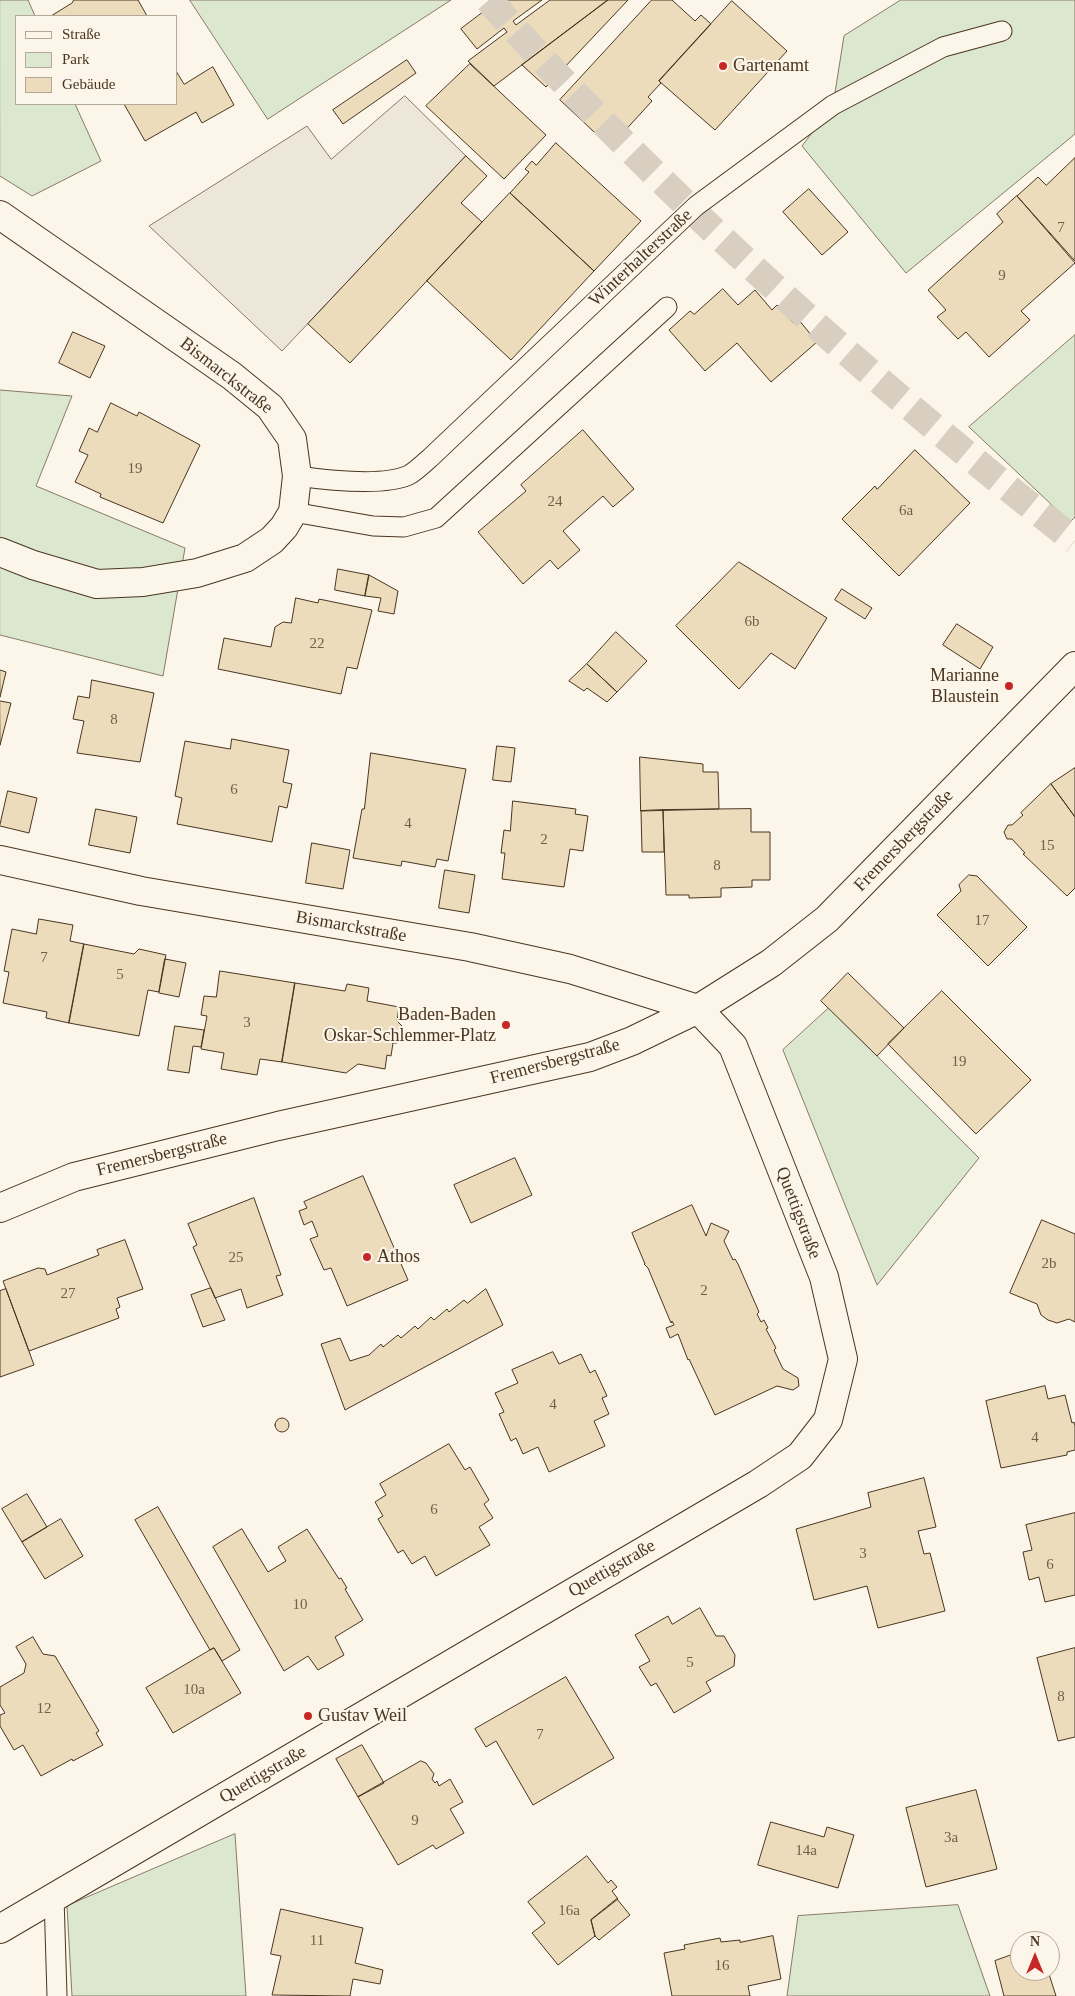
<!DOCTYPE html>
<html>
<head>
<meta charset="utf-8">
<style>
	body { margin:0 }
	#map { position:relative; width:1075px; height:1996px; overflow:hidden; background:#fbf6e9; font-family:Georgia,serif }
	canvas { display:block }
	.legend { position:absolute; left:15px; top:15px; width:162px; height:90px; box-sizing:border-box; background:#fbf6e9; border:1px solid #b4a999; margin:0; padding:6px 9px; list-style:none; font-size:15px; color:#4a3520 }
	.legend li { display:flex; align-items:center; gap:10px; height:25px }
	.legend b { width:25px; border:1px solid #b4a999 }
	.north { position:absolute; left:1010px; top:1931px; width:50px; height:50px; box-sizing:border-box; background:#fbf6e9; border:1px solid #b4a999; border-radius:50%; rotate:0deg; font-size:14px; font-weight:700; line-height:20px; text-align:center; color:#4a3520 }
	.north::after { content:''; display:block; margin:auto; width:18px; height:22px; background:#c62828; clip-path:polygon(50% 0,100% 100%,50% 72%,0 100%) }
</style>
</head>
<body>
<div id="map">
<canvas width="1075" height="1996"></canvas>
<ul class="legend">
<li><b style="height:6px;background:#fbf6e9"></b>Straße</li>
<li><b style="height:14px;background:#dce7d0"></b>Park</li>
<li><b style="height:14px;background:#ecdcbc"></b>Gebäude</li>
</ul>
<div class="north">N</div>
</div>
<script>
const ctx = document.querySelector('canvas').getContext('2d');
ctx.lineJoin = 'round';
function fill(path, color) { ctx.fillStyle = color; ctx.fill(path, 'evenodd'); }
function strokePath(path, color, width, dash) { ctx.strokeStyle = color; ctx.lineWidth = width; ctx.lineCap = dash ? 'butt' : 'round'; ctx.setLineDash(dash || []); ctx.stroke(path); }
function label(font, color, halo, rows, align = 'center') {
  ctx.font = font + ' Georgia,serif'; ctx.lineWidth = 4; ctx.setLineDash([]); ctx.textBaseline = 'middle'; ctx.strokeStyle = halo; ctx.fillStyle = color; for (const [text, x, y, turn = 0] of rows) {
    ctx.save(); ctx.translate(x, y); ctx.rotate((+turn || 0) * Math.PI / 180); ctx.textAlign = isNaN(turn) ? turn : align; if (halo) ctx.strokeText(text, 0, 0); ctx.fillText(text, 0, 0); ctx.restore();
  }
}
const green = new Path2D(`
	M 0,0 L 28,0 L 35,16 L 16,16 L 16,104 L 75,104 L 101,161 L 32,196 L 0,176 Z
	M 190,0 L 451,0 L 268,119 Z
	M 901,0 L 1075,0 L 1075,134 L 906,273 L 802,146 L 833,105 L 844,36 Z
	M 1075,335 L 1075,517 L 1070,522 L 969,427 Z
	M 0,390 L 72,396 L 36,486 L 185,548 L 163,676 L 0,635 Z
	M 829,1008 L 979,1158 L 877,1285 L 783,1050 Z
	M 235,1834 L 246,1996 L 72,1996 L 67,1906 Z
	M 958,1905 L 990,1996 L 787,1996 L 798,1916 Z`);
const parking = new Path2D(`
	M 405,96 L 466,156 L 282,351 L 149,226 L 307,126 L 331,159 Z`);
const building = new Path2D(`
	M 74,0 L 138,0 L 147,16 L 51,16 L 72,3 Z
	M 499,0 L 542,0 L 513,21 L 516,25 L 550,0 L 608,0 L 494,86 L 468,61 L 507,32 L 504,28 L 477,49 L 461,29 Z
	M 608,0 L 628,0 L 546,87 L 522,65 Z
	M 652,0 L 672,0 L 695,21 L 701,15 L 711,24 L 659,81 L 661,83 L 648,97 L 652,101 L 610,147 L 560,100 Z
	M 732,1 L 787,51 L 715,130 L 659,81 Z
	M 407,60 L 416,73 L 343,124 L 333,110 Z
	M 470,64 L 546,135 L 504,179 L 426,106 Z
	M 213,67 L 234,105 L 202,123 L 196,112 L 145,141 L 124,104 L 176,104 L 176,71 L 184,84 Z
	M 556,143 L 641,221 L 594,271 L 510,193 L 529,172 L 525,169 L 532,161 L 536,165 Z
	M 466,156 L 487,176 L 461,203 L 482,222 L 350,363 L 308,324 Z
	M 1075,158 L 1075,261 L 1017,196 L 1038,177 L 1046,185 Z
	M 809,189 L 848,232 L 822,255 L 783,212 Z
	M 510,193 L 594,271 L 511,360 L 427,281 Z
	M 1017,196 L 1075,263 L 1021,311 L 1030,320 L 989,357 L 966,332 L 958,339 L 937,317 L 946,310 L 928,290 L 1003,222 L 997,214 Z
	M 723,289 L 738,305 L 755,290 L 772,310 L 777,305 L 793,323 L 798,319 L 817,342 L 771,382 L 737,343 L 705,371 L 669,330 L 690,311 L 694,314 Z
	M 73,332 L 105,346 L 90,378 L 59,363 Z
	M 111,403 L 137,416 L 139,412 L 200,445 L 163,523 L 100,497 L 101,494 L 75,482 L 88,455 L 79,451 L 89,428 L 97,432 Z
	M 583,430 L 634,489 L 613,507 L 603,496 L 563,531 L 580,550 L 558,569 L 550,560 L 523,584 L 478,532 L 526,491 L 521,485 Z
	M 915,450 L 970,503 L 899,576 L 842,519 L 875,486 L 877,489 Z
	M 739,562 L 827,618 L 795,669 L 771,653 L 739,689 L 676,626 Z
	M 338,569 L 369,575 L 365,596 L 335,590 Z
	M 369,575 L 398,591 L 394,614 L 378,611 L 381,598 L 365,596 Z
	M 842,589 L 872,608 L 865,619 L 835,600 Z
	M 296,598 L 318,603 L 319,599 L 372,610 L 357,669 L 347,667 L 341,694 L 218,669 L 224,638 L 271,647 L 275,627 L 283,622 L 291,623 Z
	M 957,624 L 993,647 L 980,669 L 943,645 Z
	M 616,632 L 647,661 L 617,692 L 587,664 Z
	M 587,664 L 617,692 L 607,702 L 587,688 L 584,691 L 569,681 Z
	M 0,670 L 6,672 L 0,697 Z
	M 92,680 L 154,693 L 140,762 L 77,753 L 84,721 L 73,719 L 78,696 L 89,698 Z
	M 0,701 L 11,703 L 0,745 Z
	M 232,739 L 289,750 L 283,782 L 292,784 L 287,808 L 279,806 L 272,842 L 177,824 L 182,798 L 175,796 L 185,741 L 230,749 Z
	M 497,746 L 515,748 L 511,782 L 493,780 Z
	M 371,753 L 466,769 L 448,861 L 437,859 L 435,867 L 402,861 L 401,866 L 353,858 L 362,809 L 364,809 Z
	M 640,757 L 703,764 L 703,772 L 718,772 L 719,809 L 641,811 Z
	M 1075,768 L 1075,817 L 1051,784 Z
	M 1051,784 L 1075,817 L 1075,888 L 1067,896 L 1023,854 L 1025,853 L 1012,839 L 1007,839 L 1004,832 L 1008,825 L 1012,825 L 1023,815 L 1021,813 Z
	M 8,791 L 37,798 L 29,833 L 0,826 Z
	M 513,801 L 576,809 L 575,814 L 588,816 L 583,851 L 570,849 L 564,887 L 502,879 L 505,853 L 501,853 L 504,830 L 510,831 Z
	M 96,809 L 137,817 L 130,853 L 89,845 Z
	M 751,809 L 751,832 L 770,832 L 770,880 L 752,880 L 752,887 L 721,888 L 721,897 L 689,898 L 689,895 L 666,895 L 663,810 Z
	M 663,810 L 664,852 L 642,852 L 641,811 Z
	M 312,843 L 350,850 L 343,889 L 306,883 Z
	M 445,870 L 475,875 L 469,913 L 439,908 Z
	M 969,875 L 977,876 L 1027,927 L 988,966 L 937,915 L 961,891 L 959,885 Z
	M 39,919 L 73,925 L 70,941 L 84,944 L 69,1023 L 46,1018 L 47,1012 L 3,1003 L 9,972 L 4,971 L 12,929 L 36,934 Z
	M 84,944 L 134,954 L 139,949 L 166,955 L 159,992 L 148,990 L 139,1036 L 69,1023 Z
	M 165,959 L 186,963 L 179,997 L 159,993 Z
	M 220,971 L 295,983 L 282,1062 L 260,1059 L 257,1075 L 221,1069 L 224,1053 L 201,1049 L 207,1016 L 201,1015 L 204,996 L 216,997 Z
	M 848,973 L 904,1028 L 877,1056 L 821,1001 Z
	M 295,983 L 345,991 L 347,984 L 369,988 L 367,1001 L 399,1007 L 397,1021 L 403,1027 L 401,1039 L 397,1043 L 393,1043 L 391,1056 L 387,1055 L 385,1069 L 358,1064 L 346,1073 L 282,1062 Z
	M 942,991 L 1031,1080 L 976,1134 L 888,1044 Z
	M 175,1026 L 204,1030 L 201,1047 L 193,1046 L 189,1073 L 168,1070 Z
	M 515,1158 L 532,1195 L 471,1223 L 454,1185 Z
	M 363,1176 L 408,1280 L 347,1306 L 331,1268 L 324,1270 L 310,1239 L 318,1236 L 312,1221 L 304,1225 L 299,1211 L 307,1208 L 304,1202 Z
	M 254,1198 L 281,1275 L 276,1276 L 283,1295 L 247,1308 L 241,1289 L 215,1298 L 193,1247 L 197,1245 L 188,1224 Z
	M 692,1205 L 706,1236 L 711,1223 L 729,1231 L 724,1241 L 733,1260 L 735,1259 L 738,1264 L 759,1312 L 757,1314 L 761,1322 L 764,1320 L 768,1328 L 766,1329 L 776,1348 L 774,1350 L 783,1369 L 798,1378 L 799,1386 L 793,1390 L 777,1386 L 715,1415 L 689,1359 L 688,1360 L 678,1334 L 670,1338 L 666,1328 L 674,1325 L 672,1321 L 671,1323 L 648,1268 L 644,1264 L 645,1264 L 632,1233 Z
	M 1042,1220 L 1075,1234 L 1075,1322 L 1069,1319 L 1057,1323 L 1048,1320 L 1041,1315 L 1037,1304 L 1010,1293 Z
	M 125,1240 L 143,1289 L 117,1298 L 120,1307 L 116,1309 L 119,1318 L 29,1351 L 3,1281 L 38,1268 L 45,1269 L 47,1275 L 99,1255 L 97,1250 Z
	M 211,1288 L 225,1320 L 203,1327 L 191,1295 Z
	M 6,1289 L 34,1365 L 0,1377 L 0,1291 Z
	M 486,1289 L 503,1325 L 345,1410 L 321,1344 L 340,1338 L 350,1361 L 369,1355 L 381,1344 L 383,1347 L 398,1335 L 401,1338 L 415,1326 L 418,1329 L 431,1317 L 434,1320 L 447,1309 L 449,1312 L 464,1300 L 467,1303 Z
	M 553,1352 L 559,1364 L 581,1354 L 590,1373 L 595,1370 L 607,1396 L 602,1398 L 609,1414 L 594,1421 L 605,1446 L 549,1472 L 538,1447 L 523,1454 L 516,1438 L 511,1441 L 499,1414 L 504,1412 L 495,1393 L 518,1383 L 512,1370 Z
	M 1045,1386 L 1048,1399 L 1065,1395 L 1072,1423 L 1074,1422 L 1075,1426 L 1075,1450 L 1067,1452 L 1067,1455 L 1001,1468 L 986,1401 Z
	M275 1425a7 7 0 1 1 14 0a7 7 0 1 1-14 0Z
	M 449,1444 L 465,1470 L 470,1467 L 489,1500 L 484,1504 L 493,1518 L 479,1527 L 490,1545 L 436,1576 L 425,1556 L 412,1564 L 403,1550 L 398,1553 L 378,1519 L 383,1516 L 375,1502 L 386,1495 L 380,1484 Z
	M 924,1478 L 936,1527 L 918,1531 L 924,1554 L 930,1553 L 945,1611 L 878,1628 L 867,1586 L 814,1600 L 796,1529 L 871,1507 L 868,1493 Z
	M 27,1494 L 47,1527 L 22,1542 L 2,1509 Z
	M 158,1507 L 240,1650 L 222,1661 L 214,1648 L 210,1650 L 135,1520 Z
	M 1075,1513 L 1075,1595 L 1045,1602 L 1039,1577 L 1029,1580 L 1023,1552 L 1032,1550 L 1026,1525 Z
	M 61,1519 L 83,1556 L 45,1579 L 22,1542 Z
	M 242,1529 L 268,1572 L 286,1561 L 278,1547 L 307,1529 L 339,1579 L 341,1578 L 347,1588 L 345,1589 L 363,1620 L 335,1637 L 344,1655 L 318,1670 L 308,1656 L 284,1671 L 213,1547 Z
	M 700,1608 L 716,1636 L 724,1636 L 735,1655 L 734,1666 L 706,1682 L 711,1691 L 674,1713 L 656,1683 L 651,1686 L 639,1667 L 650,1661 L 635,1635 L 668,1616 L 672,1624 Z
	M 33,1637 L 43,1654 L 55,1656 L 99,1731 L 96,1733 L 103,1745 L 73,1761 L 72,1759 L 41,1776 L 23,1745 L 14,1750 L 0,1726 L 0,1715 L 5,1713 L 0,1705 L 0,1687 L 24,1673 L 26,1664 L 16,1647 Z
	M 214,1648 L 241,1693 L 173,1733 L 146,1688 Z
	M 1075,1648 L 1075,1737 L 1058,1741 L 1037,1658 Z
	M 566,1677 L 614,1758 L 533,1805 L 496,1741 L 486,1747 L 475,1729 Z
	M 362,1745 L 384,1783 L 358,1797 L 336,1759 Z
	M 421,1761 L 426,1763 L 434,1774 L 432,1779 L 435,1783 L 437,1781 L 439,1786 L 450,1779 L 463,1802 L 450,1809 L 464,1833 L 436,1849 L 433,1845 L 398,1865 L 358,1797 Z
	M 976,1790 L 997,1869 L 926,1887 L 906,1808 Z
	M 771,1822 L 824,1837 L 827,1827 L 854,1835 L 838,1888 L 758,1865 Z
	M 587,1856 L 608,1883 L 611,1880 L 617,1887 L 612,1891 L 618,1899 L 591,1920 L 595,1936 L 558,1965 L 532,1933 L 545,1923 L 528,1902 Z
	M 617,1899 L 630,1915 L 599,1940 L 595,1936 L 591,1920 Z
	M 281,1909 L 363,1928 L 355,1963 L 383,1970 L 380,1984 L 353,1979 L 350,1996 L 272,1995 L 281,1956 L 271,1954 Z
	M 773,1936 L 781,1979 L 748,1986 L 750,1996 L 672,1996 L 664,1953 L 685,1949 L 684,1945 L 720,1938 L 721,1942 L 740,1940 L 740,1942 Z
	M 1020,1952 L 1020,1971 L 1048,1971 L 1056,1996 L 1004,1996 L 995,1961 Z`);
const primaryTunnel = new Path2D(`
	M 489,0 C 541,60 598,118 655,174 C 788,305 928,426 1075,541`);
const lane = new Path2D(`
	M 297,476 C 326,480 383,487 409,475 C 416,471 423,464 430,458 L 696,206 L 833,105 L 943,47 L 1002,31
	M 293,512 L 373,526 L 404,527 L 436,518 L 667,307
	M 54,1897 L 57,1996`);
const street = new Path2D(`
	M 0,215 L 232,376 L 270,407 L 292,439 L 297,476 L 293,512 L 284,527 L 272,540 L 245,558 L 197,573 L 143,582 L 97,584 L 33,565 L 0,552
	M 0,860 L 141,891 L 470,947 L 570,969 L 698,1009 L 733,1046 L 824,1277 L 843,1359 L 828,1420 L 800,1456 L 758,1484 L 0,1929`);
const secondary = new Path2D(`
	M 0,1208 L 74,1177 L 278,1126 L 590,1057 L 632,1041 L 698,1009 L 771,963 L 827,919 L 1075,666`);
const markers = [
	[723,66,5,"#c62828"],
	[1009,686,5,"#c62828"],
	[506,1025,5,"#c62828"],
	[367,1257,5,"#c62828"],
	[308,1716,5,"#c62828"]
];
const numberNames = [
	["7",1061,228],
	["9",1002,276],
	["19",135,469],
	["24",555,502],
	["6a",906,511],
	["6b",752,622],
	["22",317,644],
	["8",114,720],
	["6",234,790],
	["4",408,824],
	["2",544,840],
	["15",1047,846],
	["8",717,866],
	["17",982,921],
	["7",44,958],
	["5",120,975],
	["3",247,1023],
	["19",959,1062],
	["25",236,1258],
	["2b",1049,1264],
	["2",704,1291],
	["27",68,1294],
	["4",553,1405],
	["4",1035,1438],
	["6",434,1510],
	["3",863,1554],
	["6",1050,1565],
	["10",300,1605],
	["5",690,1663],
	["10a",194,1690],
	["8",1061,1697],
	["12",44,1709],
	["7",540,1735],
	["9",415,1821],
	["3a",951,1838],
	["14a",806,1851],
	["16a",569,1911],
	["11",317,1941],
	["16",722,1966]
];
const poiNames = [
	["Gartenamt",733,66],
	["Marianne",999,676,"right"],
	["Blaustein",999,697,"right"],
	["Baden-Baden",496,1015,"right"],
	["Oskar-Schlemmer-Platz",496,1036,"right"],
	["Athos",377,1257],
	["Gustav Weil",318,1716]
];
const streetNames = [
	["Winterhalterstraße",641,258,-43],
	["Bismarckstraße",226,376,38],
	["Fremersbergstraße",904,841,-46],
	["Bismarckstraße",351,927,10],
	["Fremersbergstraße",555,1062,-15],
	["Fremersbergstraße",162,1155,-14],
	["Quettigstraße",798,1213,69],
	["Quettigstraße",612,1569,-30],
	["Quettigstraße",263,1775,-30]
];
fill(green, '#dce7d0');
strokePath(green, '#887966', 1);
fill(parking, '#ede7d9');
strokePath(parking, '#887966', 1);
fill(building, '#ecdcbc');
strokePath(building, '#4a3520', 1);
strokePath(primaryTunnel, '#d8cfc1', 28, [28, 14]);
strokePath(lane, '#4a3520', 21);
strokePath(street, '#4a3520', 30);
strokePath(secondary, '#4a3520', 30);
strokePath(lane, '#fbf6e9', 19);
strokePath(street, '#fbf6e9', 28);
strokePath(secondary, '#fbf6e9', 28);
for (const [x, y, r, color] of markers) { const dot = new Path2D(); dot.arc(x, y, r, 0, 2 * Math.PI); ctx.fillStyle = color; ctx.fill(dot); strokePath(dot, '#fbf6e9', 2); }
label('15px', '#725f47', null, numberNames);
label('18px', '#4a3520', '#fbf6e9', poiNames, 'left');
label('18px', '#4a3520', '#fbf6e9', streetNames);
</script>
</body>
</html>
